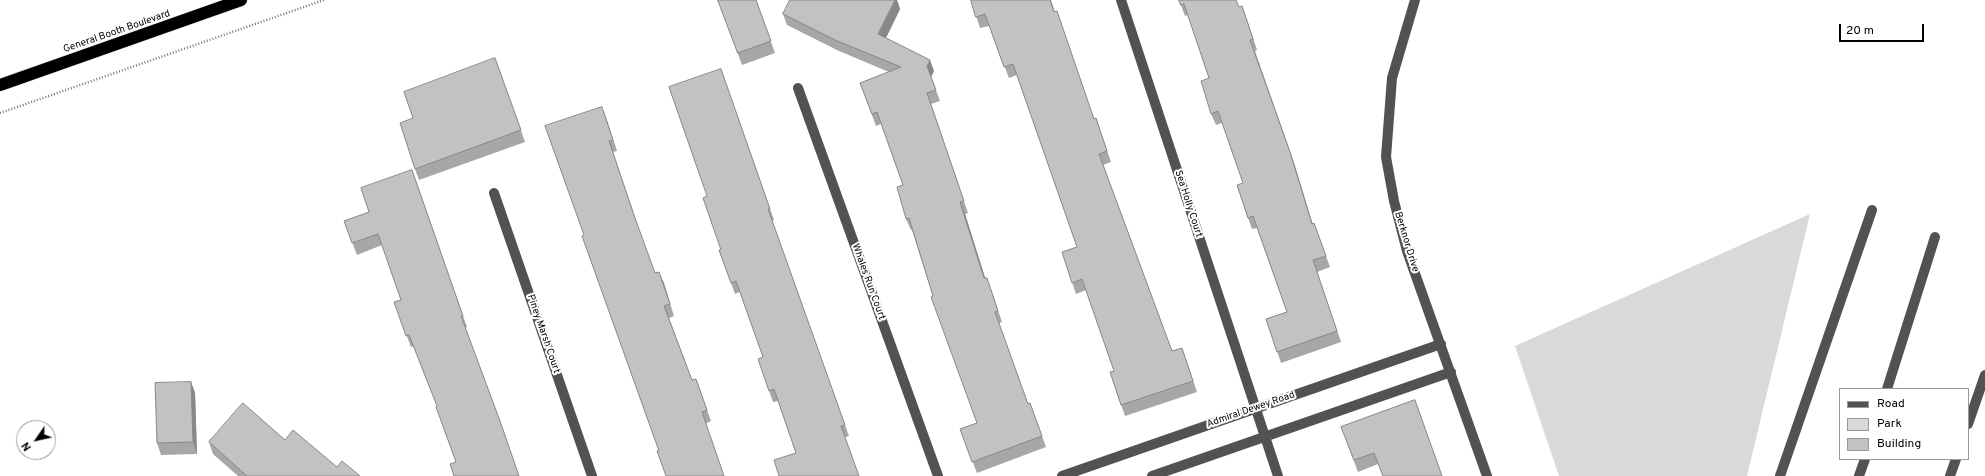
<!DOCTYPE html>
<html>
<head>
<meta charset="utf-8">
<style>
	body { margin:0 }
	#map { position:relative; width:1985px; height:476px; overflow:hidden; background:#fff; font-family:Overpass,sans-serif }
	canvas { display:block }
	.legend { position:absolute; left:1839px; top:388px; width:130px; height:72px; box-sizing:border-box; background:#fff; border:1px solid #999; margin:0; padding:5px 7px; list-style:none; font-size:12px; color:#000 }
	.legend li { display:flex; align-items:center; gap:8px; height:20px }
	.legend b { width:20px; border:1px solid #999 }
	.north { position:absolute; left:16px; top:420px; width:40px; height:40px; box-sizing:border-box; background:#fff; border:1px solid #999; border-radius:50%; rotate:236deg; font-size:11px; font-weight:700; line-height:16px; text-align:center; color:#000 }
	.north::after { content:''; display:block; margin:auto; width:14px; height:18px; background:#000; clip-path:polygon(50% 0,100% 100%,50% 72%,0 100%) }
	.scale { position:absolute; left:1839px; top:24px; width:85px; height:18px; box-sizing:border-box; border:2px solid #000; border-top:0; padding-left:5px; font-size:12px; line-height:14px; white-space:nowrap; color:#000; -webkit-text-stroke:3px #fff; paint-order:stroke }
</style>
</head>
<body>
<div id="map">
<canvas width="1985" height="476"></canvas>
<ul class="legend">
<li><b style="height:5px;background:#525252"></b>Road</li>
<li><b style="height:11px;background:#d9d9d9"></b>Park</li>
<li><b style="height:11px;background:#c2c2c2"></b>Building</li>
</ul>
<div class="north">N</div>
<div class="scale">20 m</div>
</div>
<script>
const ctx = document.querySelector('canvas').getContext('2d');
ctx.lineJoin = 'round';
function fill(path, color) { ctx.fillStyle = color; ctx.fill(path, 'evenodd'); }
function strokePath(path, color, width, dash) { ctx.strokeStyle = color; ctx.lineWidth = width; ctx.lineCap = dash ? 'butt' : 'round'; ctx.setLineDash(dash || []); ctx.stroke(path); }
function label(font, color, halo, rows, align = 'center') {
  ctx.font = font + ' Overpass,sans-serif'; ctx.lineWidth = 4; ctx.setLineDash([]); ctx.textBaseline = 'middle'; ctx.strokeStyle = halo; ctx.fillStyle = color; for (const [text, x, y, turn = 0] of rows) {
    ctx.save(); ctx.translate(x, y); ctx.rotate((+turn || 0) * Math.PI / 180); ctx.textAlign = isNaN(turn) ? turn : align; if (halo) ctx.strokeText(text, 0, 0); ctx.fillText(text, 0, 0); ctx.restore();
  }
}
const green = new Path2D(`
	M 1810,214 L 1747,476 L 1559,476 L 1515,346 Z`);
const path = new Path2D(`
	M 0,113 L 324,0`);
const minor = new Path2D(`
	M 1121,0 L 1278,476
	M 1415,0 L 1392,78 L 1386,157 L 1394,201 L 1407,251 L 1487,476
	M 798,88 L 938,476
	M 494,193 L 592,476
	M 1887,389 L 1935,237
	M 1968,424 L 1985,375
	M 1062,476 L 1441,344
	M 1152,476 L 1451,372
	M 1780,476 L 1872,210
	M 1859,476 L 1865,459
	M 1950,476 L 1956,459`);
const highway = new Path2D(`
	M 0,85 L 241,0`);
const wall = new Path2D(`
	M 718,0 L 756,0 L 775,53 L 742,65 Z
	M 790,0 L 897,0 L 900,9 L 886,38 L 934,71 L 931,77 L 940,101 L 931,104 L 968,213 L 965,214 L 985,278 L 991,289 L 1002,322 L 999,323 L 1028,404 L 1030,403 L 1046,447 L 977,473 L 960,429 L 977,423 L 933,296 L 912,230 L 911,230 L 906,219 L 903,185 L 881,124 L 876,126 L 860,83 L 889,72 L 839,51 L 787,25 L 783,14 Z
	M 971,0 L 1051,0 L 1055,12 L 1094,119 L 1096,118 L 1111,162 L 1103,165 L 1172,351 L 1186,359 L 1197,392 L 1125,416 L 1110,372 L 1114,371 L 1086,290 L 1076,294 L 1062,252 L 1077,247 L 1017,75 L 1009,78 L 989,26 L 980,28 Z
	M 1179,0 L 1239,7 L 1242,6 L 1257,50 L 1255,51 L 1294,163 L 1312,223 L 1314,223 L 1330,267 L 1317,272 L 1341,342 L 1281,363 L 1266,319 L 1287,312 L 1257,228 L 1252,229 L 1248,218 L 1243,183 L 1222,123 L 1216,125 L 1211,114 L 1209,78 L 1188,15 L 1185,16 Z
	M 495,58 L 525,142 L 419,180 L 415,169 L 413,118 Z
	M 721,69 L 774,220 L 772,221 L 849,436 L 796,453 L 778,401 L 773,402 L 758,359 L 763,357 L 740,292 L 735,294 L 719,250 L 721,250 Z
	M 606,118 L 617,151 L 613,152 L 639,230 L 655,273 L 659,272 L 674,316 L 669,318 L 692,380 L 696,379 L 711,421 L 707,423 L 659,451 L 584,235 Z
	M 412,170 L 467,327 L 465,328 L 456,462 L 437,406 L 414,346 L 411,347 L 394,302 L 401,300 L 382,245 L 357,255 L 344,221 L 369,212 Z
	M 191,382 L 195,393 L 197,454 L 161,455 L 157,443 Z
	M 1415,400 L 1378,464 L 1358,472 L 1341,427 Z
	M 285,440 L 337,467 L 360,476 L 238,476 L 213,454 L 209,442 Z`);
const shadedWall = new Path2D(`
	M 895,0 L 897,0 L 900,9 L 882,46 L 878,34 Z
	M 1242,6 L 1246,17 L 1257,50 L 1253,39 Z
	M 1250,40 L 1294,163 L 1316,235 L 1312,224 Z
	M 930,60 L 934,71 L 931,77 L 927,66 Z
	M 602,107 L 606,118 L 617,151 L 613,140 Z
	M 960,202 L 965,214 L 989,290 L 984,278 Z
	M 659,272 L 664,283 L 674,316 L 670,304 Z
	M 191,382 L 195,393 L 197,454 L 193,442 Z`);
const building = new Path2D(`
	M 718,0 L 756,0 L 771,41 L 738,53 Z
	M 790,0 L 895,0 L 878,34 L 930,60 L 927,66 L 936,90 L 927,93 L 964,201 L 960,202 L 984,278 L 987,278 L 998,311 L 995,312 L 1028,404 L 1030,403 L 1042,436 L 972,462 L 960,429 L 977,423 L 931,297 L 933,296 L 909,218 L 906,219 L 897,187 L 903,185 L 877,112 L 872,114 L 860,83 L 901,67 L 835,40 L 783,14 Z
	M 971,0 L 1050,0 L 1054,12 L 1057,11 L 1094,119 L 1096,118 L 1107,151 L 1099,154 L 1172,351 L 1182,348 L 1193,381 L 1121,405 L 1110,372 L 1114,371 L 1082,279 L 1072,283 L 1062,252 L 1077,247 L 1013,64 L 1004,67 L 985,14 L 976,17 Z
	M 1179,0 L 1236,0 L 1239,7 L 1242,6 L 1253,39 L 1250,40 L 1290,152 L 1312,224 L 1314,223 L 1326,256 L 1313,260 L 1337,331 L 1277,352 L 1266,319 L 1287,312 L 1253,216 L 1248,218 L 1237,185 L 1243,183 L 1218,111 L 1211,114 L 1201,81 L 1209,78 L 1184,4 L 1181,5 Z
	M 495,58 L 521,130 L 415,169 L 400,123 L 413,118 L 404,92 Z
	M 721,69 L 770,209 L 768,209 L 845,425 L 841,426 L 859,476 L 779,476 L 774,460 L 796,453 L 774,389 L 769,391 L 758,359 L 763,357 L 736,281 L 731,283 L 719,250 L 721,250 L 703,198 L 707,196 L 669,87 Z
	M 602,107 L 613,140 L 609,141 L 635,218 L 655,273 L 659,272 L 670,304 L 664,306 L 692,380 L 696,379 L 707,410 L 702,412 L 724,476 L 666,476 L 657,451 L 659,451 L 582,236 L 584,235 L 545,126 Z
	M 412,170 L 463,316 L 461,316 L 500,421 L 519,476 L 454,476 L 450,464 L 456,462 L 436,407 L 437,406 L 409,335 L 406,336 L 394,302 L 401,300 L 378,234 L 352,243 L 344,221 L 369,212 L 361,188 Z
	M 191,382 L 193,442 L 157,443 L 155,383 Z
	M 1415,400 L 1442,476 L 1383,476 L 1374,453 L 1354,460 L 1341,427 Z
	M 243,403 L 285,440 L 293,430 L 337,467 L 342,461 L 360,476 L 247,476 L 209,442 Z`);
const streetNames = [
	["General Booth Boulevard",117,32,-19],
	["Sea Holly Court",1188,204,72],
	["Berknor Drive",1406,242,73],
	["Whales Run Court",868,282,70],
	["Piney Marsh Court",543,334,71],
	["Admiral Dewey Road",1251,410,-19]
];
fill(green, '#d9d9d9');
strokePath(highway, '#dbdbdb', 13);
strokePath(path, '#747474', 2.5, [1, 2]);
strokePath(minor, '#525252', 10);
strokePath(highway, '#000', 12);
fill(wall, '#a7a7a7');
fill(shadedWall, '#888');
fill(building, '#c2c2c2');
strokePath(building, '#888', 1);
label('10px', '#000', '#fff', streetNames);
</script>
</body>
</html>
